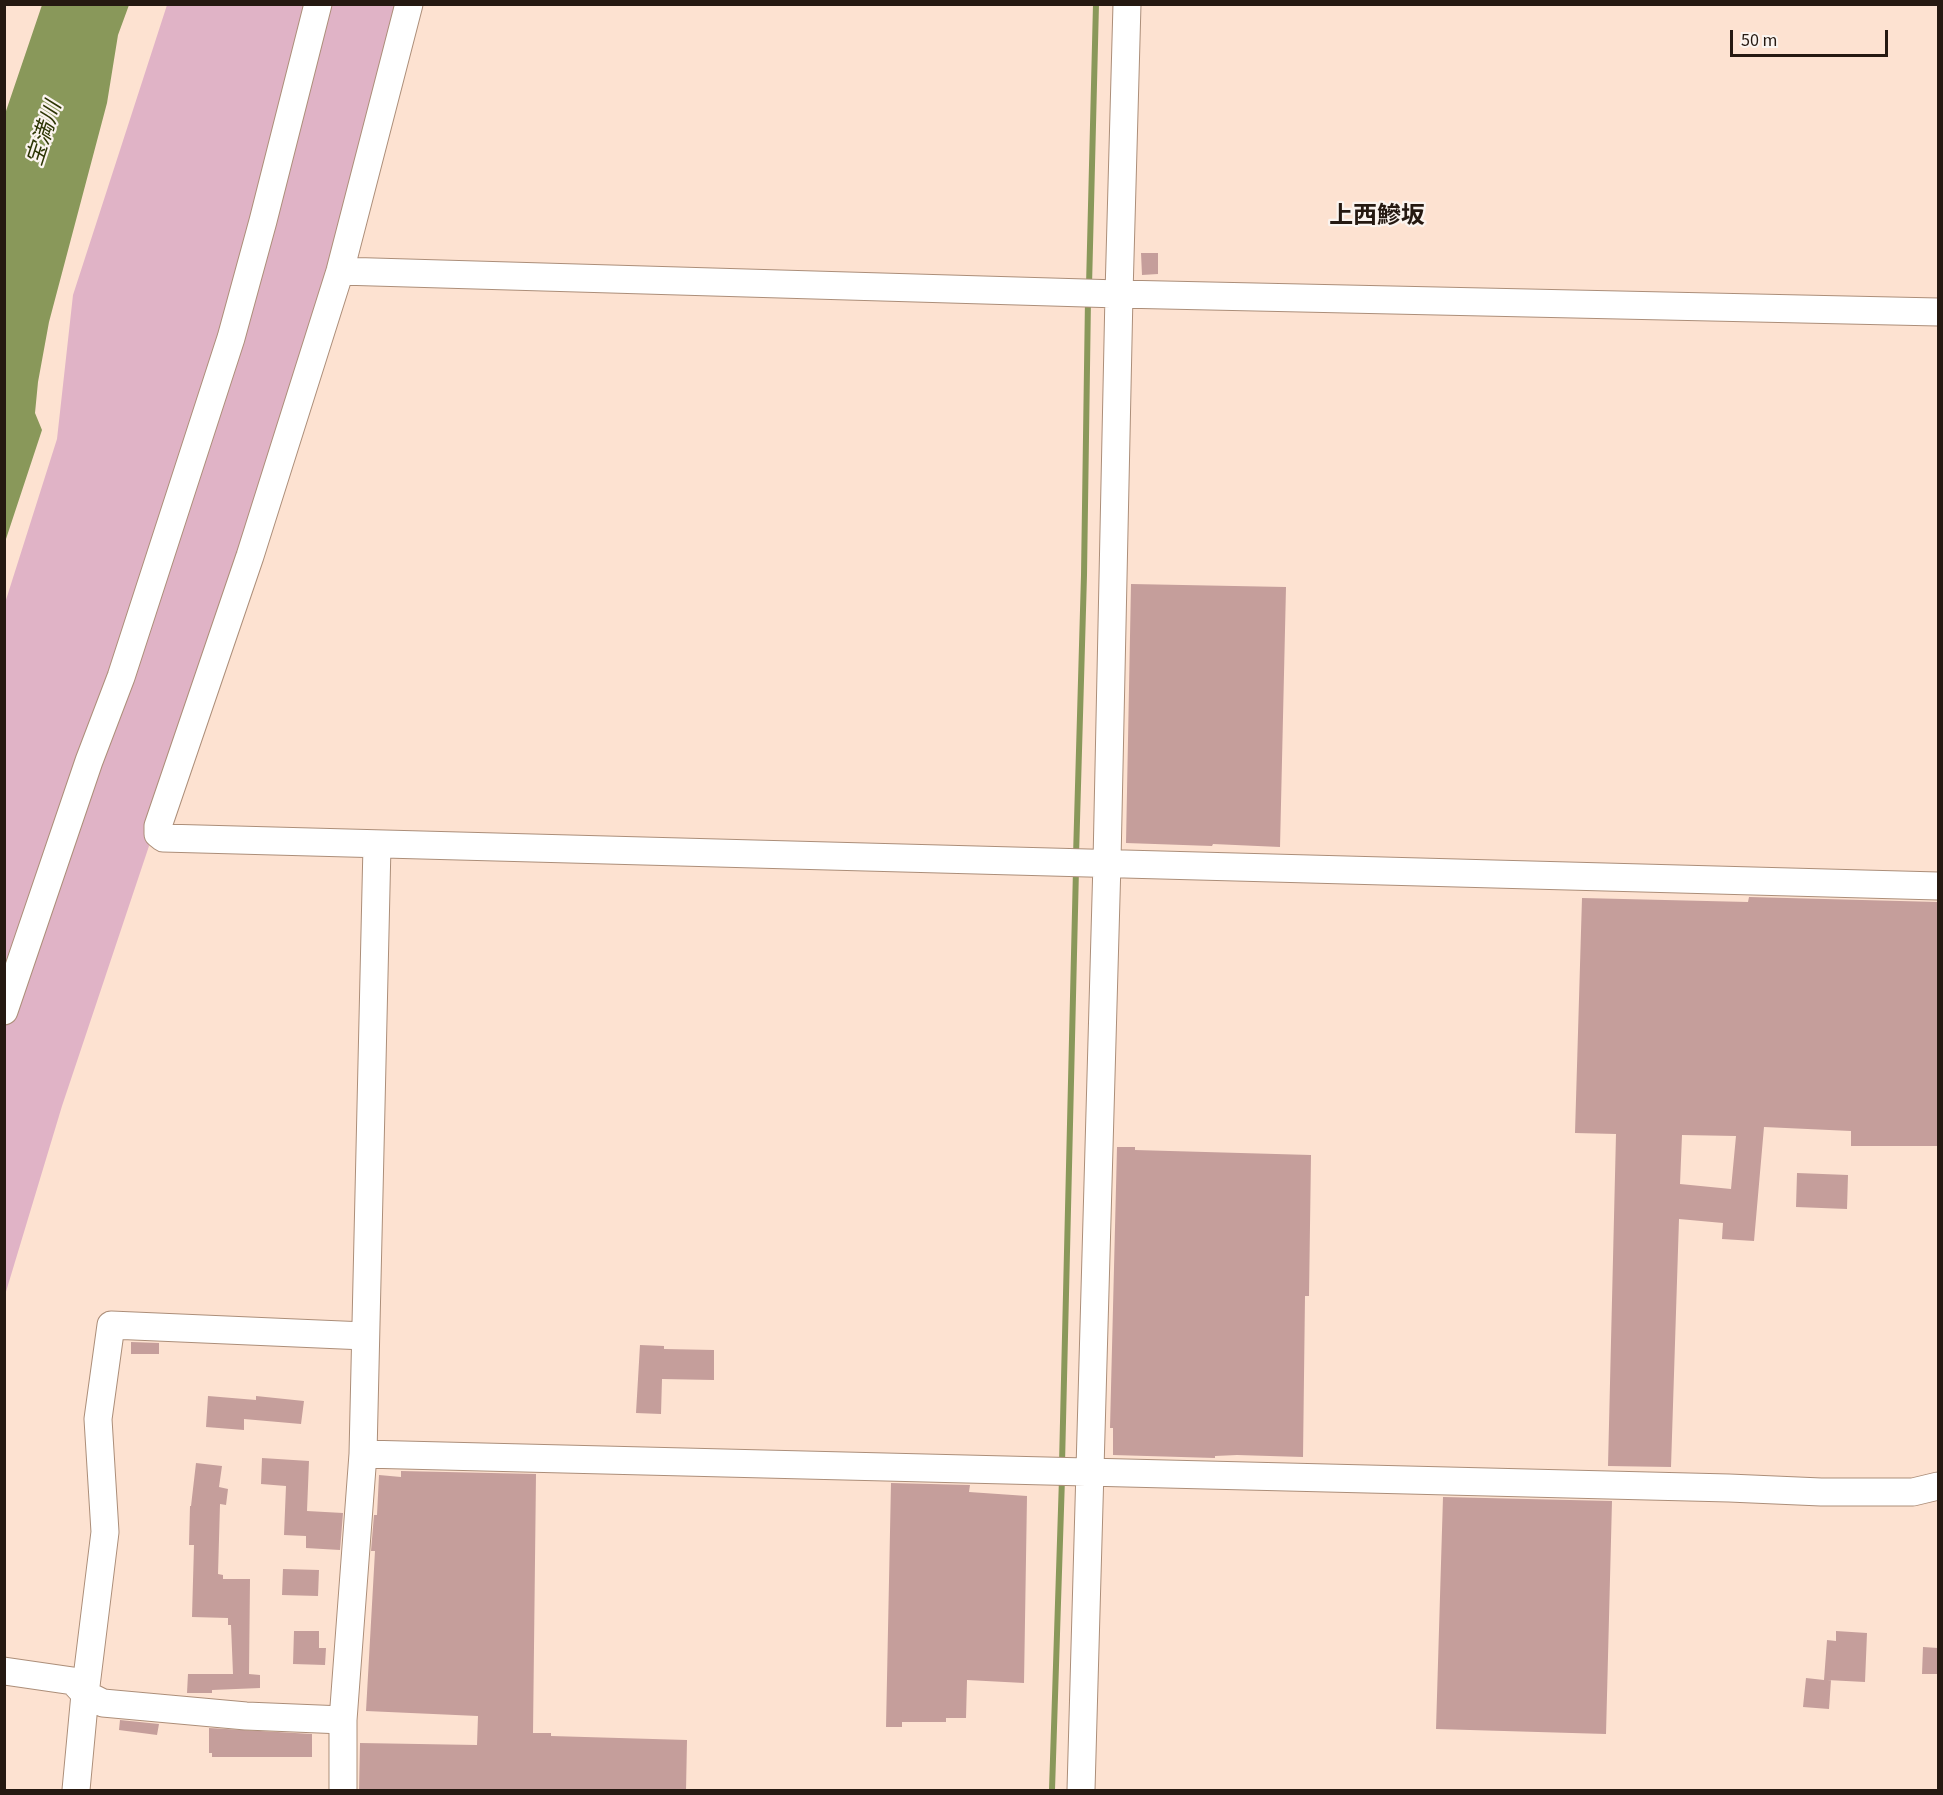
<!DOCTYPE html>
<html>
<head>
<meta charset="utf-8">
<style>
	body { margin:0 }
	#map { position:relative; width:1943px; height:1795px; overflow:hidden; background:#fde2d1; font-family:"Source Sans 3",sans-serif }
	canvas { display:block }
	.frame { position:absolute; inset:0; border:6px solid #251911; pointer-events:none }
	.scale { position:absolute; left:1730px; top:30px; width:158px; height:27px; box-sizing:border-box; border:3px solid #251911; border-top:0; padding-left:8px; font-size:18px; line-height:21px; white-space:nowrap; color:#251911; -webkit-text-stroke:4px #fbf4ef; paint-order:stroke }
</style>
</head>
<body>
<div id="map">
<canvas width="1943" height="1795"></canvas>
<div class="frame"></div>
<div class="scale">50 m</div>
</div>
<script>
const ctx = document.querySelector('canvas').getContext('2d');
ctx.lineJoin = 'round';
function fill(path, color) { ctx.fillStyle = color; ctx.fill(path, 'evenodd'); }
function strokePath(path, color, width, dash) { ctx.strokeStyle = color; ctx.lineWidth = width; ctx.lineCap = dash ? 'butt' : 'round'; ctx.setLineDash(dash || []); ctx.stroke(path); }
function label(font, color, halo, rows, align = 'center') {
  ctx.font = font + ' "Source Sans 3","Noto Sans JP",sans-serif'; ctx.lineWidth = 4.5; ctx.setLineDash([]); ctx.textBaseline = 'middle'; ctx.strokeStyle = halo; ctx.fillStyle = color; for (const [text, x, y, turn = 0] of rows) {
    ctx.save(); ctx.translate(x, y); ctx.rotate((+turn || 0) * Math.PI / 180); ctx.textAlign = isNaN(turn) ? turn : align; if (halo) ctx.strokeText(text, 0, 0); ctx.fillText(text, 0, 0); ctx.restore();
  }
}
const green = new Path2D(`
	M 167,5 L 398,5 L 327,270 L 239,561 L 144,829 L 149,846 L 62,1106 L 5,1295 L 5,603 L 57,439 L 73,295 Z`);
const water = new Path2D(`
	M 42,5 L 129,5 L 118,35 L 107,103 L 49,322 L 38,382 L 35,413 L 42,430 L 5,542 L 5,114 Z`);
const stream = new Path2D(`
	M 1089,286 L 1096,4
	M 1076,856 L 1084,575 L 1088,299
	M 1062,1464 L 1076,869
	M 1052,1790 L 1062,1478`);
const building = new Path2D(`
	M 1141,253 L 1158,253 L 1158,274 L 1142,275 Z
	M 1131,584 L 1286,587 L 1280,847 L 1213,844 L 1212,846 L 1126,843 Z
	M 1749,897 L 1938,902 L 1937,1039 L 1938,1039 L 1938,1146 L 1851,1146 L 1851,1131 L 1764,1127 L 1754,1241 L 1722,1239 L 1723,1223 L 1679,1219 L 1671,1467 L 1608,1466 L 1616,1134 L 1575,1133 L 1582,898 L 1748,902 ZM 1682,1135 L 1736,1136 L 1731,1189 L 1680,1184 Z
	M 1117,1147 L 1135,1147 L 1135,1150 L 1311,1155 L 1309,1296 L 1305,1296 L 1303,1457 L 1237,1455 L 1215,1456 L 1215,1458 L 1113,1455 L 1113,1428 L 1110,1428 Z
	M 1797,1173 L 1848,1175 L 1847,1209 L 1796,1207 Z
	M 131,1342 L 159,1343 L 159,1354 L 131,1354 Z
	M 640,1345 L 664,1346 L 664,1349 L 714,1350 L 714,1380 L 662,1379 L 661,1414 L 636,1413 Z
	M 208,1396 L 256,1400 L 256,1396 L 304,1401 L 301,1424 L 244,1419 L 244,1430 L 206,1427 Z
	M 262,1458 L 309,1461 L 307,1511 L 343,1513 L 340,1550 L 306,1548 L 306,1536 L 284,1535 L 286,1486 L 261,1484 Z
	M 196,1463 L 222,1466 L 219,1487 L 228,1489 L 226,1505 L 220,1504 L 218,1574 L 223,1575 L 223,1579 L 250,1579 L 249,1674 L 260,1675 L 260,1688 L 212,1690 L 212,1693 L 187,1693 L 188,1674 L 233,1674 L 231,1625 L 228,1625 L 228,1618 L 192,1617 L 194,1545 L 189,1545 L 190,1506 L 191,1506 Z
	M 401,1471 L 536,1474 L 533,1733 L 551,1733 L 551,1736 L 687,1740 L 686,1791 L 359,1791 L 360,1743 L 477,1745 L 478,1716 L 366,1711 L 375,1551 L 371,1551 L 374,1515 L 377,1515 L 379,1475 L 401,1477 Z
	M 891,1483 L 970,1485 L 969,1492 L 1027,1496 L 1024,1683 L 967,1680 L 966,1718 L 946,1718 L 946,1722 L 902,1722 L 902,1727 L 886,1727 Z
	M 1443,1497 L 1612,1501 L 1606,1734 L 1436,1729 Z
	M 283,1569 L 319,1570 L 318,1596 L 282,1595 Z
	M 294,1631 L 319,1631 L 319,1648 L 326,1648 L 325,1665 L 293,1664 Z
	M 1836,1631 L 1867,1633 L 1865,1682 L 1827,1680 L 1831,1680 L 1829,1709 L 1803,1707 L 1806,1678 L 1824,1680 L 1827,1640 L 1836,1641 Z
	M 1923,1647 L 1938,1648 L 1938,1674 L 1922,1674 Z
	M 120,1720 L 159,1724 L 157,1735 L 119,1730 Z
	M 209,1728 L 312,1734 L 312,1757 L 212,1757 L 212,1753 L 209,1753 Z`);
const minor = new Path2D(`
	M 409,4 L 340,271 L 250,556 L 158,826 L 158,834 L 163,838 L 1938,886
	M 340,271 L 1119,294 L 1938,312
	M 4,1011 L 89,761 L 121,677 L 231,338 L 263,221 L 318,4
	M 363,1454 L 1729,1488 L 1821,1492 L 1913,1492 L 1938,1486
	M 4,1671 L 73,1681 L 85,1694 L 103,1703 L 246,1716 L 343,1720
	M 76,1790 L 85,1694 L 105,1532 L 98,1419 L 111,1325 L 365,1336
	M 343,1790 L 343,1720 L 363,1454 L 377,845
	M 1081,1790 L 1107,862 L 1119,294 L 1127,4`);
const waterNames = [
	["宝満川",46,134,-72]
];
const quarterNames = [
	["上西鰺坂",1377,218]
];
fill(green, '#e0b3c6');
fill(water, '#89985a');
strokePath(stream, '#89985a', 6);
fill(building, '#c59e9b');
strokePath(minor, '#ac8e79', 29);
strokePath(minor, '#fff', 27);
label('italic 22px', '#2c3504', '#fbf4ef', waterNames);
label('bold 24px', '#251911', '#fbf4ef', quarterNames);
</script>
</body>
</html>
